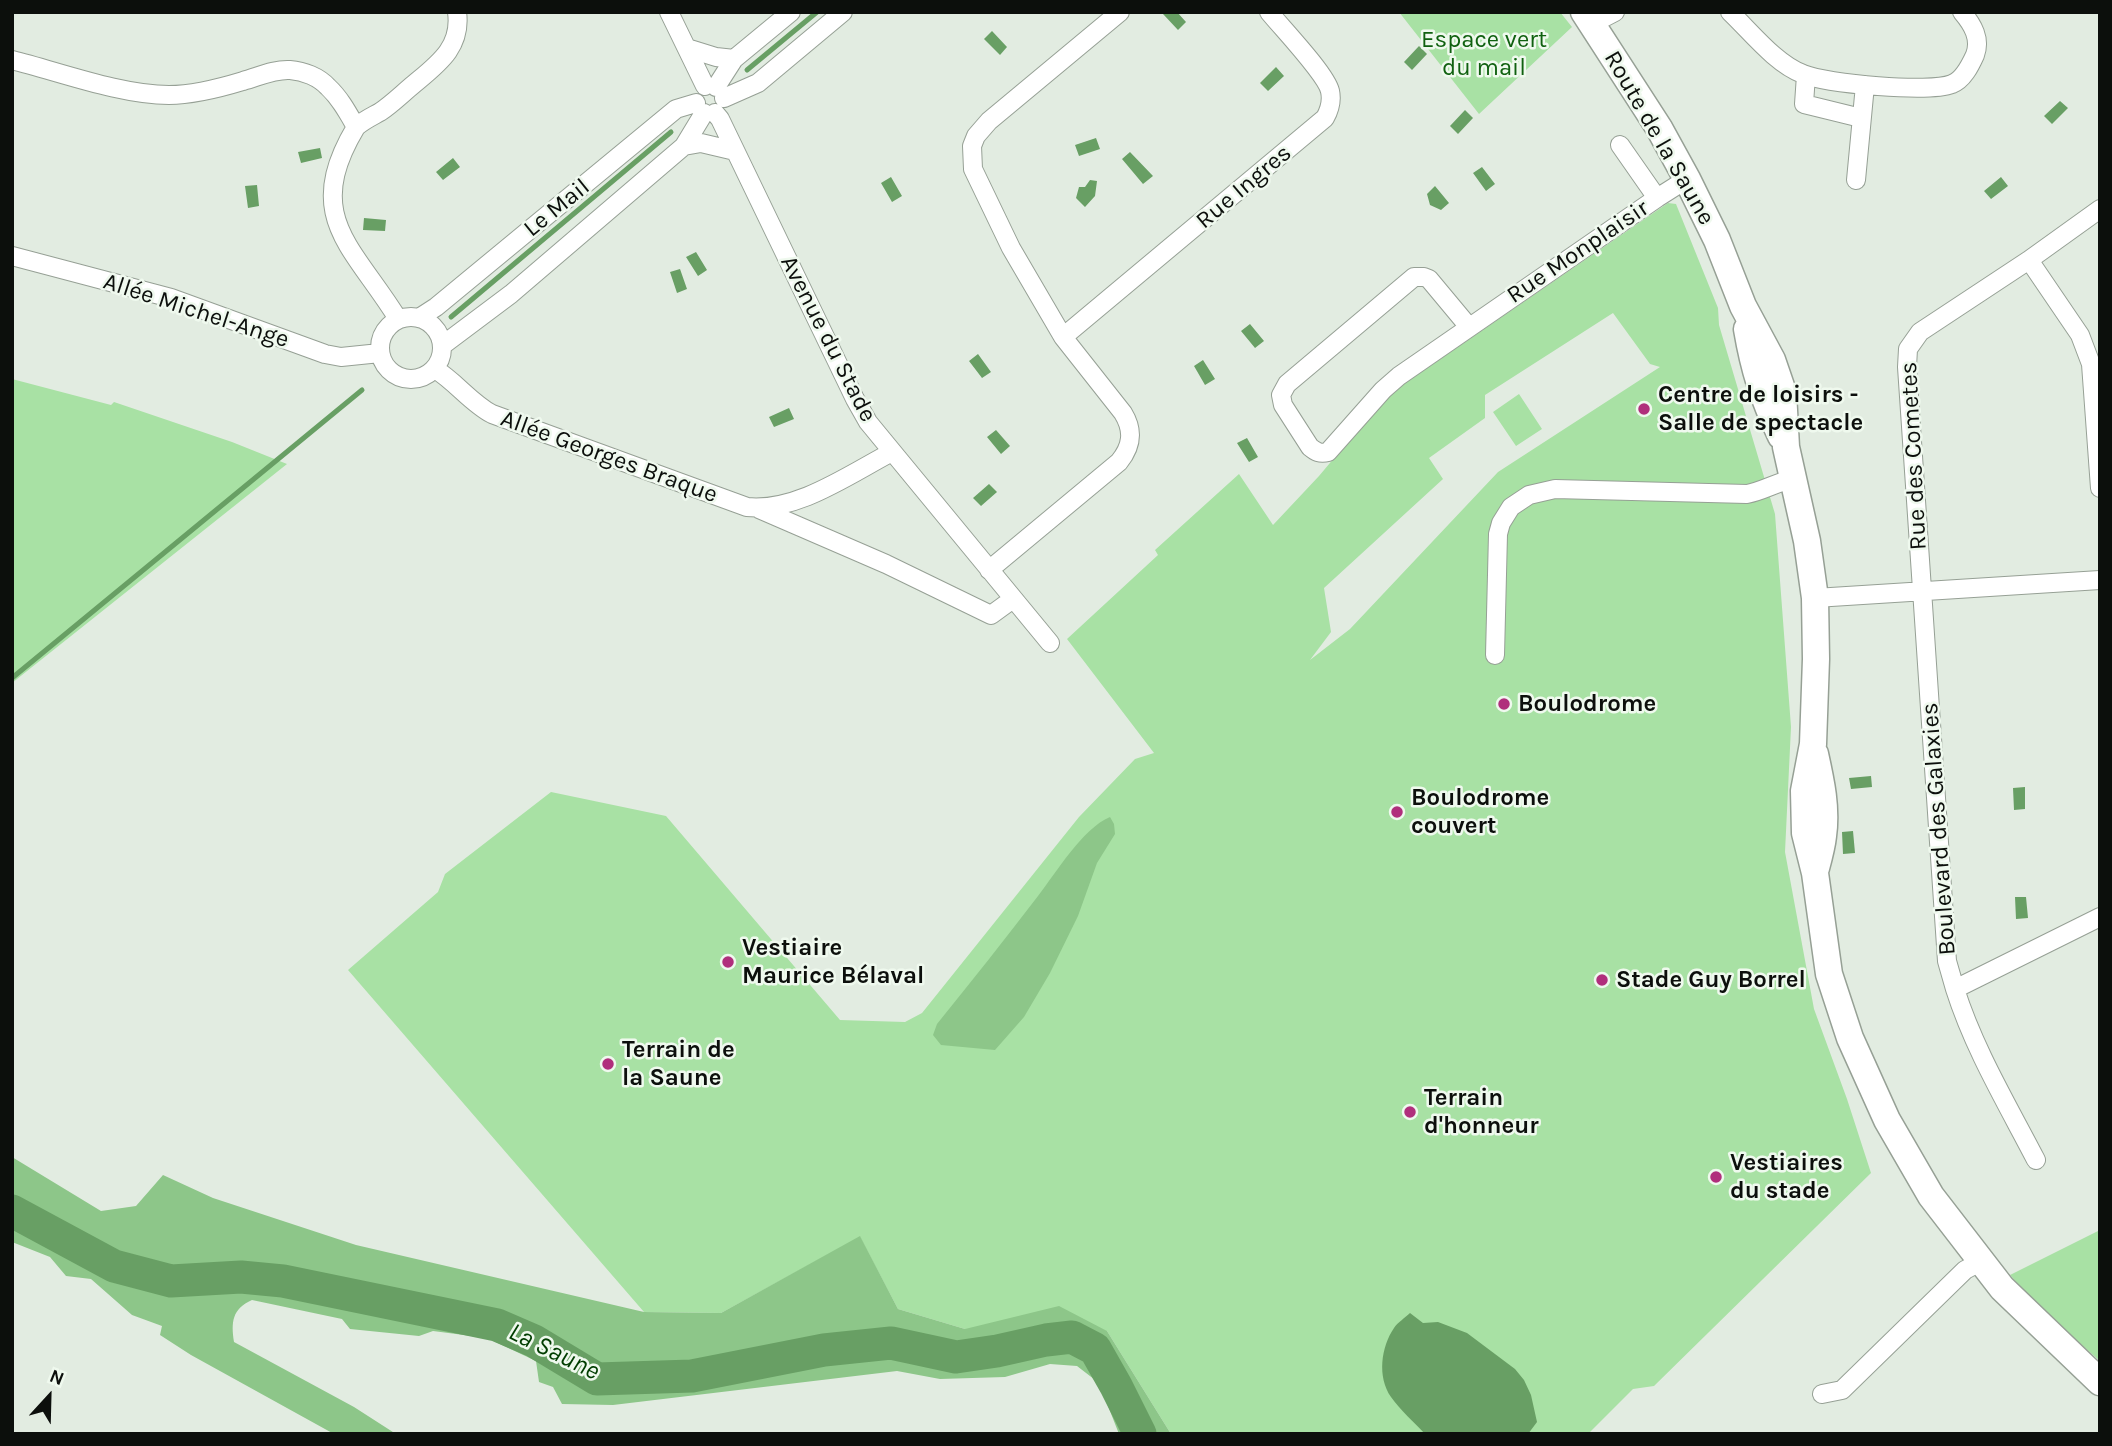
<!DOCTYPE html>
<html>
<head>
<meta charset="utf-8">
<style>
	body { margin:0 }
	#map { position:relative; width:2112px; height:1446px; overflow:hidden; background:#e2ece1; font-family:Karla,sans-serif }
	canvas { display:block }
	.frame { position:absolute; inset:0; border:14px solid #0c0f0c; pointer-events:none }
	.north { position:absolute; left:14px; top:1362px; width:70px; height:70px; -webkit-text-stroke:5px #eff9ee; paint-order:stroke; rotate:22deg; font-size:19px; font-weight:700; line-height:28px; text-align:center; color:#0c0f0c }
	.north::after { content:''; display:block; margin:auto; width:24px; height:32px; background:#0c0f0c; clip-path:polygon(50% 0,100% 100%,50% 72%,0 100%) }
</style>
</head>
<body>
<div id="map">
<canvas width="2112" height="1446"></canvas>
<div class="frame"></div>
<div class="north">N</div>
</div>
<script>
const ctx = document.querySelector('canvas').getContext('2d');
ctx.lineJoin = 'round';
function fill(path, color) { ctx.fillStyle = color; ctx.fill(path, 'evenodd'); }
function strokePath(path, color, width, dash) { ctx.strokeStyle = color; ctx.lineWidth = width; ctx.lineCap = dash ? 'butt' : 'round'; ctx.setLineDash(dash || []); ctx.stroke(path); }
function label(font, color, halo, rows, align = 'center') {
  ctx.font = font + ' Karla,sans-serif'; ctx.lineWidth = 5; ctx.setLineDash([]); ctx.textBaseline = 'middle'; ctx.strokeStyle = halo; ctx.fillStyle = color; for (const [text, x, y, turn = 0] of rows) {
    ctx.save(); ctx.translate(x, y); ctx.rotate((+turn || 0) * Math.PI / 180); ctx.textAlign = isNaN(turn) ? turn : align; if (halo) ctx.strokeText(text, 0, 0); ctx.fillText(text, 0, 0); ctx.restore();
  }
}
const green = new Path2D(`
	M 1399,12 L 1560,12 L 1572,27 L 1479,114 Z
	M 1668,203 L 1676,204 L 1718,308 L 1719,325 L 1775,514 L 1791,727 L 1785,852 L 1814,1009 L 1847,1099 L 1871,1173 L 1654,1386 L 1633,1389 L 1588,1434 L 1171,1434 L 1107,1331 L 965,1329 L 898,1309 L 860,1237 L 721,1313 L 644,1312 L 348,970 L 438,892 L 445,874 L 551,792 L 666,816 L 840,1020 L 905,1022 L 922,1013 L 1079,817 L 1135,759 L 1154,753 L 1067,639 L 1158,555 L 1155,550 L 1239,474 L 1273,525 L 1319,476 L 1376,408 L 1398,388 ZM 1613,313 L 1650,364 L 1660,367 L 1498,472 L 1350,629 L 1310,660 L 1331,632 L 1324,588 L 1443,479 L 1429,458 L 1485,418 L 1485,395 Z
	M 12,379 L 111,405 L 114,402 L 232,442 L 287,464 L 12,683 Z
	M 1519,394 L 1542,429 L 1516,446 L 1493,412 Z
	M 2100,1230 L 2100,1361 L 2038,1307 L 2010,1275 Z`);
const forest = new Path2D(`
	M 1110,817 L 1114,824 L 1115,834 L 1097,863 L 1078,916 L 1050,973 L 1024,1017 L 995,1050 L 941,1045 L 933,1035 L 937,1024 C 971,982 1005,939 1038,896 C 1056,873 1083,828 1110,817 Z
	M 12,1157 L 101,1211 L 136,1206 L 163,1175 L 213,1198 L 356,1245 L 644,1312 L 721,1313 L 860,1236 L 898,1309 L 965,1329 L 1059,1306 L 1107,1331 L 1171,1434 L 1119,1434 L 1099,1383 L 1077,1366 L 1050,1364 L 1005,1377 L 940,1379 L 897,1371 L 613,1405 L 562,1404 L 553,1387 L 539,1382 L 536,1361 L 487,1338 L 433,1331 L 419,1336 L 350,1329 L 342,1319 L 252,1300 C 232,1309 231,1322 234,1342 L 354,1407 L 396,1434 L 334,1434 L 191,1355 L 160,1335 L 162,1326 L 132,1315 L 91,1279 L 66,1276 L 50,1257 L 12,1242 Z`);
const water = new Path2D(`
	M 1165,12 L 1177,12 L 1186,22 L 1178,30 L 1163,14 Z
	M 992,31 L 1007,47 L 1000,55 L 984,39 Z
	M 1419,46 L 1427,54 L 1412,70 L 1404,62 Z
	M 1276,67 L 1284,76 L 1268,91 L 1260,83 Z
	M 2060,101 L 2068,108 L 2052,124 L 2044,116 Z
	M 1465,110 L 1473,118 L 1458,134 L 1450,126 Z
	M 1096,138 L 1100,149 L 1079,156 L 1075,145 Z
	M 320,148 L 322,158 L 301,163 L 298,152 Z
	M 1130,152 L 1153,176 L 1143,184 L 1122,159 Z
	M 453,158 L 460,167 L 443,180 L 436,172 Z
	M 1482,167 L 1495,184 L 1486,191 L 1473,173 Z
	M 891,177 L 902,196 L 892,202 L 881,183 Z
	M 2001,177 L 2008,186 L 1991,199 L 1984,191 Z
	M 1090,180 L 1097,181 L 1095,196 L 1085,207 L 1076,198 L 1079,187 L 1085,187 Z
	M 257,185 L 259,206 L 248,208 L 245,186 Z
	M 1435,186 L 1449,203 L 1441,210 L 1430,205 L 1427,194 Z
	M 364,218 L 386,220 L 385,231 L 363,230 Z
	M 696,252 L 707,270 L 698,276 L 686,257 Z
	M 680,269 L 687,289 L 677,293 L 670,272 Z
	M 1250,324 L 1264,341 L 1255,348 L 1241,331 Z
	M 978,354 L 991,372 L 982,378 L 969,361 Z
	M 1203,360 L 1215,379 L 1205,385 L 1194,366 Z
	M 789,408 L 794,419 L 774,427 L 769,417 Z
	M 996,430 L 1010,446 L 1001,454 L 987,437 Z
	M 1247,438 L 1258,457 L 1249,462 L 1237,443 Z
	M 989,484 L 997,492 L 981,506 L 973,498 Z
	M 1871,776 L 1872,787 L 1851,789 L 1849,778 Z
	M 2025,787 L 2025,809 L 2014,810 L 2013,788 Z
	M 1853,831 L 1855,853 L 1843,854 L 1842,832 Z
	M 2015,897 L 2026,897 L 2028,918 L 2016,919 Z
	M 1410,1313 L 1423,1323 L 1438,1322 L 1467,1333 L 1515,1369 L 1524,1380 L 1531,1395 L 1537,1422 L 1528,1434 L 1425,1434 C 1414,1422 1400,1410 1391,1397 C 1377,1377 1381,1347 1394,1328 C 1398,1322 1405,1318 1410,1313 Z`);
const stream = new Path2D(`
	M 747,70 L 817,12
	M 451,317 L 671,132
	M 12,678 L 362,390`);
const river = new Path2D(`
	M 12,1211 L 114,1266 L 171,1281 L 241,1277 L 283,1281 L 497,1325 L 534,1341 L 597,1379 L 692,1376 L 824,1350 L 891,1343 L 956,1357 L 997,1351 L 1046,1340 L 1072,1337 L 1095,1349 L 1116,1386 L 1140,1434`);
const street = new Path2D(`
	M 669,12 L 705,86
	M 1730,12 C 1751,32 1776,64 1803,74 C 1827,84 1930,93 1952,84 C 1963,80 1970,66 1975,55 C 1981,39 1973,25 1962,12
	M 1592,24 L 1615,12
	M 687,48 L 716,57 L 734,59
	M 12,60 C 60,72 121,95 169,95 C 194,95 220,88 243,81 C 258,77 274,69 290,70 C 304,71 319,77 328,87 C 340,98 348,113 356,127 C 302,217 353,246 398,319
	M 1806,75 L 1804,104 L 1861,118
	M 716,87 L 734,59 L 791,12
	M 724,98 L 758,83 L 843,12
	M 715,113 L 720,119 L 855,399 L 868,422 L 1050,643
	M 356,127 C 364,120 371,117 380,112 C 392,104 403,93 414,84 C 438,64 462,47 457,12
	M 1620,145 L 1657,198
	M 684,146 L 701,143 L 735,151
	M 1856,180 L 1865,85
	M 2100,209 L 2029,260 L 1920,332 L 1908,349 L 1907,367 L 1947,961 L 1955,989 L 2100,917
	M 12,256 L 171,298 L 325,354 L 341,357 L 380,353
	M 2029,260 L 2080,335 L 2091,364 L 2100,488
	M380 348a31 31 0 1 1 62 0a31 31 0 1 1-62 0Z
	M 419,318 L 436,307 L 676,109 L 696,103
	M 1469,327 L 1429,279 L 1424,277 L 1414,277 L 1287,384 L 1281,395 L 1283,405 L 1310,447 C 1316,452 1320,454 1328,452 L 1383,390 L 1399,376 L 1657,198 L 1687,179
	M 1063,337 L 1325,118 C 1330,109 1332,100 1330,91 C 1326,74 1282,28 1269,12
	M 443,345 L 511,294 L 684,146 L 704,113
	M 435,369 C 456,382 471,403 492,414 L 747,507 C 797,512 848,475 892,452
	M 759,509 L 886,564 L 991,615 L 1013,599
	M 989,570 L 1119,462 C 1132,446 1134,431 1123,413 L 1063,337 L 1011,248 L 973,169 L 972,146 L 976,136 L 989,121 L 1120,12
	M 1815,598 L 2100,580
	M 1495,655 L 1498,534 L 1501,523 L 1511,507 L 1529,495 L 1555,489 L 1747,494 C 1763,491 1777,482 1793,479
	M 1955,989 C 1974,1049 2007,1104 2036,1160
	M 1822,1394 L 1842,1390 L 1965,1270 L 1980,1262`);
const secondary = new Path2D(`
	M 1584,12 L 1659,128 L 1687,179 L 1717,240 L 1743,306 L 1772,360 L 1783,392 L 1786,447 L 1807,541 L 1815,598 L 1816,659 L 1813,744 L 1804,791 L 1805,833 L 1815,873 L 1829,974 L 1850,1038 L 1887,1120 L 1931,1196 L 2002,1288 L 2100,1382
	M 1747,329 C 1754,370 1763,398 1781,436
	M 1815,754 C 1821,781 1827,808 1823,836 C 1822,846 1819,857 1816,868`);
const markers = [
	[1644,409,7,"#b02f7c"],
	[1504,704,7,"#b02f7c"],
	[1397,812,7,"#b02f7c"],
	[728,962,7,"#b02f7c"],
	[1602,980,7,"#b02f7c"],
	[608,1064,7,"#b02f7c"],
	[1410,1112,7,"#b02f7c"],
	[1716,1177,7,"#b02f7c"]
];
const parkNames = [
	["Espace vert",1484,40],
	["du mail",1484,68]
];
const streetNames = [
	["Route de la Saune",1659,138,60],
	["Rue Ingres",1244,187,-40],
	["Le Mail",557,208,-39],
	["Rue Monplaisir",1578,252,-34],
	["Allée Michel-Ange",196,311,18],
	["Avenue du Stade",828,339,63],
	["Rue des Cometes",1914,456,-93],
	["Allée Georges Braque",609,457,20],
	["Boulevard des Galaxies",1939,829,-94]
];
const poiNames = [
	["Centre de loisirs -",1658,395],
	["Salle de spectacle",1658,423],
	["Boulodrome",1518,704],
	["Boulodrome",1411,798],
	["couvert",1411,826],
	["Vestiaire",742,948],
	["Maurice Bélaval",742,976],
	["Stade Guy Borrel",1616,980],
	["Terrain de",622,1050],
	["la Saune",622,1078],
	["Terrain",1424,1098],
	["d'honneur",1424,1126],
	["Vestiaires",1730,1163],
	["du stade",1730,1191]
];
const waterNames = [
	["La Saune",554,1352,26]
];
fill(green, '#a8e1a4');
fill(forest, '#8dc689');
fill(water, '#689f64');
strokePath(stream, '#689f64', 5);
strokePath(river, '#689f64', 33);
strokePath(street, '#96a095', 20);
strokePath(secondary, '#96a095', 29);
strokePath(street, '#fff', 18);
strokePath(secondary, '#fff', 26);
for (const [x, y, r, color] of markers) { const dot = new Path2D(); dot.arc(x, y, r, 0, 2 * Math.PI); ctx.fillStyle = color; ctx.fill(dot); strokePath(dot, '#eff9ee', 2.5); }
label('24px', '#106110', '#eff9ee', parkNames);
label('24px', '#0c0f0c', '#eff9ee', streetNames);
label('bold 24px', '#0c0f0c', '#eff9ee', poiNames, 'left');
label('italic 26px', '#003d00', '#eff9ee', waterNames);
</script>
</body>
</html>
